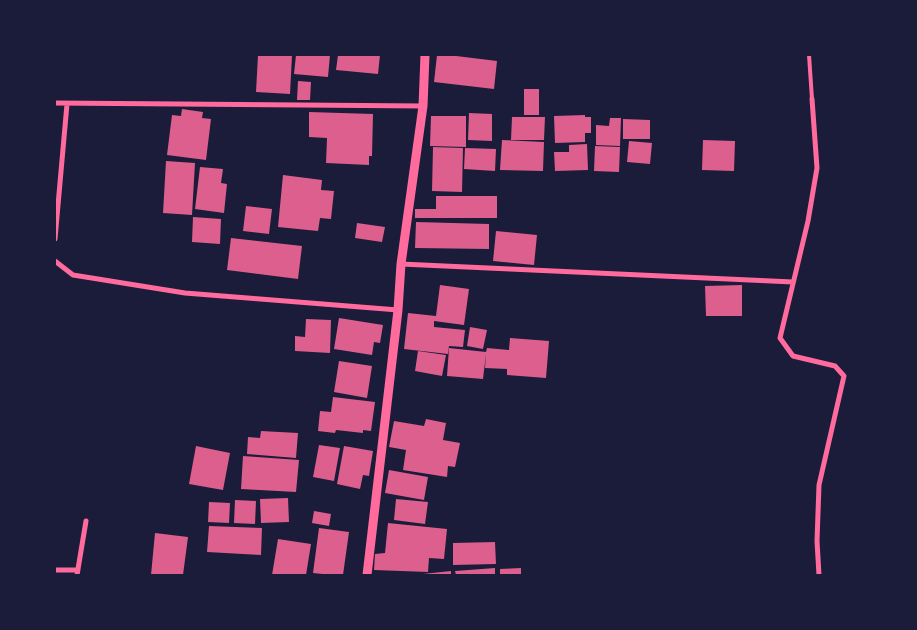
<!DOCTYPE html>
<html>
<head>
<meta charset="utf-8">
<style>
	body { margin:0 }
	#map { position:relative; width:917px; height:630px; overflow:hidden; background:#1b1b3a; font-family:Figtree,sans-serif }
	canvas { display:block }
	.frame { position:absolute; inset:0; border:56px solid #1b1b3a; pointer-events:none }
</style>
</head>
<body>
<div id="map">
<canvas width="917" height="630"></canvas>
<div class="frame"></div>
</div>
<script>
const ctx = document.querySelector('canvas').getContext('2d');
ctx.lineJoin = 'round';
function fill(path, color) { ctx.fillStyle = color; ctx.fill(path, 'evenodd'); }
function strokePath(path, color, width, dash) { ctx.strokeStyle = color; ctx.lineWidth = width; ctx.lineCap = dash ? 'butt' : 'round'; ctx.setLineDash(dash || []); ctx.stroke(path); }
const building = new Path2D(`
	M 258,55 L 292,55 L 290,94 L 256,92 Z
	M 296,55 L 330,55 L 328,77 L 294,74 Z
	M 338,55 L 380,55 L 378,74 L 336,70 Z
	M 437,55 L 448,55 L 497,61 L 494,89 L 434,82 Z
	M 298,81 L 311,82 L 310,100 L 297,100 Z
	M 524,89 L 539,89 L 539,115 L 524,115 Z
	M 182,109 L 203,112 L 202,118 L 211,119 L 206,160 L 167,155 L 172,115 L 181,116 Z
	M 309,112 L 373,114 L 372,156 L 369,156 L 369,165 L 326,163 L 327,138 L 309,137 Z
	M 469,113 L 492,114 L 492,141 L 468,140 Z
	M 585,115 L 585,117 L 591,117 L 591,133 L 585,133 L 585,142 L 555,143 L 554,116 Z
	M 431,116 L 466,116 L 466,147 L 430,146 Z
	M 512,117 L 545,117 L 544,140 L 511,140 Z
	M 610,118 L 621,118 L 620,146 L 596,145 L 596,125 L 609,126 Z
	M 623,119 L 650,120 L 650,139 L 623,139 Z
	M 502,140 L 544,142 L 543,171 L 500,170 Z
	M 703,140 L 735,141 L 734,171 L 702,170 Z
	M 629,141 L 652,143 L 650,164 L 627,162 Z
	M 587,144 L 588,170 L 555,171 L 554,152 L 569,152 L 569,145 Z
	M 595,146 L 620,147 L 619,172 L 594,171 Z
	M 433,147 L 463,148 L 462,192 L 432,191 Z
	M 465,148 L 496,149 L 495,171 L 464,169 Z
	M 166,161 L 195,163 L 192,215 L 163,213 Z
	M 200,167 L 223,169 L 221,183 L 227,184 L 224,213 L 195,209 Z
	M 283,175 L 322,180 L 321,190 L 334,191 L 331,219 L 320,218 L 318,231 L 278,227 Z
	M 436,196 L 497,196 L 497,218 L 415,218 L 415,209 L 436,209 Z
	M 246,206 L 272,209 L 269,234 L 243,231 Z
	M 193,217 L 221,219 L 220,244 L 192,242 Z
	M 416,222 L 489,224 L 489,249 L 415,248 Z
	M 357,223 L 385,227 L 382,242 L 355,238 Z
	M 496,231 L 537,235 L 534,265 L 493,261 Z
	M 231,238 L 302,246 L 298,279 L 227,270 Z
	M 440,285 L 469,289 L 464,325 L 434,321 L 434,327 L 465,330 L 463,347 L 449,346 L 448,354 L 404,349 L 408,313 L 436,316 Z
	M 742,285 L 742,316 L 706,316 L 705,286 Z
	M 339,318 L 383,325 L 380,343 L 374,342 L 372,355 L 334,349 Z
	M 306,319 L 331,320 L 330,353 L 295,351 L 295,336 L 305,337 Z
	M 470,327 L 487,330 L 483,349 L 467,346 Z
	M 510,338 L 549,341 L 546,378 L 507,375 L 507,369 L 485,368 L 486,354 L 483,379 L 447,376 L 449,348 L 486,352 L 487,348 L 509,350 Z
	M 418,351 L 446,355 L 442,376 L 415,371 Z
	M 339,361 L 372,366 L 367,398 L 334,392 Z
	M 333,397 L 375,402 L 371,431 L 363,430 L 363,433 L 336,430 L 335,433 L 318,431 L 320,411 L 331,412 Z
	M 426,419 L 446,423 L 443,440 L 460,443 L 455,467 L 448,466 L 447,477 L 403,470 L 406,450 L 389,447 L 394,421 L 424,426 Z
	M 261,431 L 298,433 L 296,458 L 247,454 L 248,437 L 260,438 Z
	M 319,445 L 340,448 L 334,481 L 313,477 Z
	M 196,446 L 230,453 L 223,490 L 189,484 Z
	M 344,446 L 373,451 L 369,476 L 363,475 L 360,489 L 337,484 Z
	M 243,456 L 299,460 L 296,492 L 241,489 Z
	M 389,470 L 428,477 L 424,500 L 385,493 Z
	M 288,498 L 289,522 L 261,523 L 260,499 Z
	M 396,499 L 428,502 L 425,524 L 394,520 Z
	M 235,500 L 256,501 L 255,524 L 234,523 Z
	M 209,502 L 230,503 L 229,523 L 208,522 Z
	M 314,511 L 331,514 L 329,526 L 312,523 Z
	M 388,523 L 447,529 L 444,559 L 429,558 L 428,572 L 374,570 L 375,554 L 385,553 Z
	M 209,526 L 262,528 L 261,555 L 207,552 Z
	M 319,528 L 349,532 L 343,575 L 332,575 L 313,573 Z
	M 155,533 L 188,537 L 183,575 L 151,575 Z
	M 278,539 L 311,544 L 306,575 L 272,575 Z
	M 495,542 L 496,564 L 453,565 L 453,543 Z
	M 495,568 L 495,575 L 456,575 L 455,571 Z
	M 521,568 L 521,575 L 500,575 L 500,569 Z
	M 451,571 L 451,575 L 423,575 L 423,574 Z`);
const service = new Path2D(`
	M 809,55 L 812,99`);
const minor = new Path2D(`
	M 812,99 L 817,168 L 808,221 L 780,338 L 793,356 L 835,366 L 844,376 L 819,485 L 817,541 L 819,575
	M 55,103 L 423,106
	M 55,239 L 67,104
	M 55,261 L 73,275 L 185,293 L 398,310
	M 401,264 L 793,282
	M 55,570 L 78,570
	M 77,575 L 86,521`);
const tertiary = new Path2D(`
	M 367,575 L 398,310 L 401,264 L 423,106 L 425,55`);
fill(building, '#dd5f8e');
strokePath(service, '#ff6b9d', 4);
strokePath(minor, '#ff6b9d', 5);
strokePath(tertiary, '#ff6b9d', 9);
</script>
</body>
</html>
